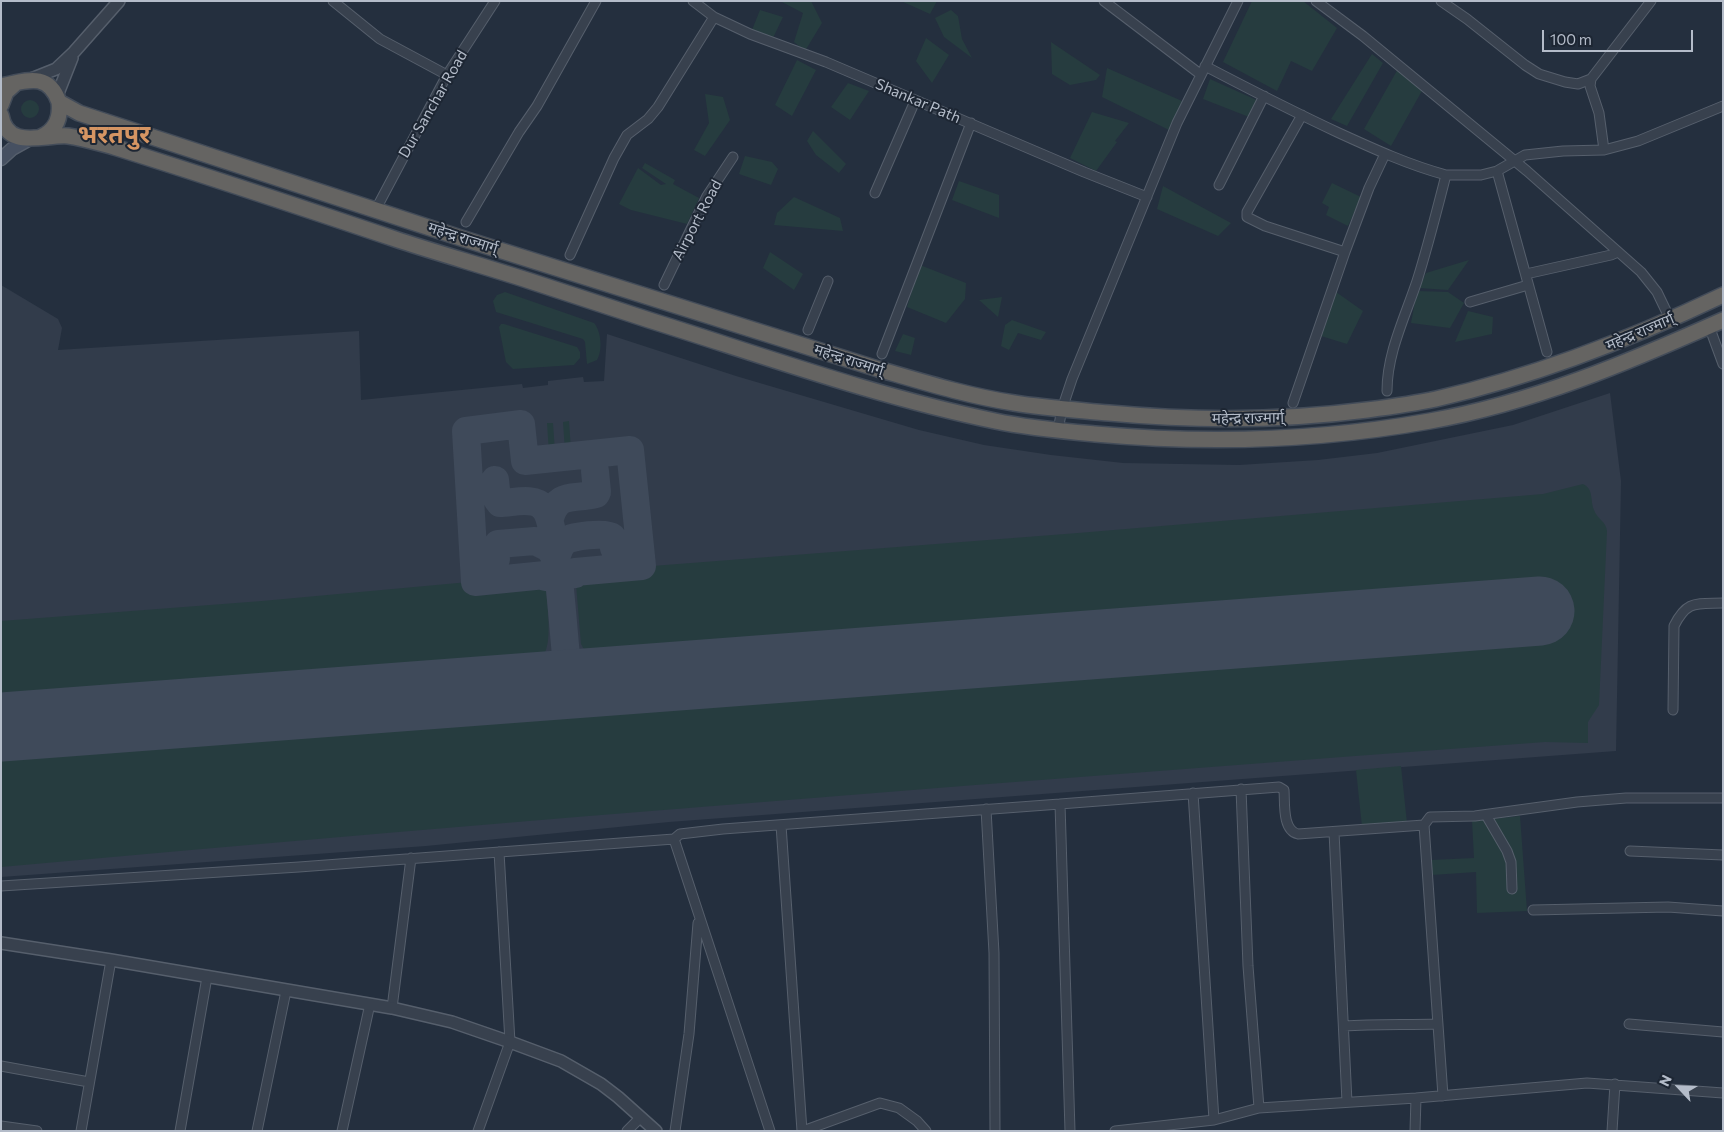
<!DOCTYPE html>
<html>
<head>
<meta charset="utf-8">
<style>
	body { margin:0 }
	#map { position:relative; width:1724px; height:1132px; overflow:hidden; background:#242f3e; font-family:Commissioner,sans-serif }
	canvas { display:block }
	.frame { position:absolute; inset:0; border:2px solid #b4bcc9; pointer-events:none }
	.north { position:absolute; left:1654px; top:1062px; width:50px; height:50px; -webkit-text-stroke:4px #1d2633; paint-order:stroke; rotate:295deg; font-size:14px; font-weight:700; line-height:20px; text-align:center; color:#b4bcc9 }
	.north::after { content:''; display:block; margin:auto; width:18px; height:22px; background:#b4bcc9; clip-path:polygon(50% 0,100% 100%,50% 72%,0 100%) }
	.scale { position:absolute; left:1542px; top:30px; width:151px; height:22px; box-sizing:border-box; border:2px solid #b4bcc9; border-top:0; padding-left:6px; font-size:15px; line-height:18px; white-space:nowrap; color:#b4bcc9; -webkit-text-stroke:4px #1d2633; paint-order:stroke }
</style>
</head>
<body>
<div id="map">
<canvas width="1724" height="1132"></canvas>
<div class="frame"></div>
<div class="north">N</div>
<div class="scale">100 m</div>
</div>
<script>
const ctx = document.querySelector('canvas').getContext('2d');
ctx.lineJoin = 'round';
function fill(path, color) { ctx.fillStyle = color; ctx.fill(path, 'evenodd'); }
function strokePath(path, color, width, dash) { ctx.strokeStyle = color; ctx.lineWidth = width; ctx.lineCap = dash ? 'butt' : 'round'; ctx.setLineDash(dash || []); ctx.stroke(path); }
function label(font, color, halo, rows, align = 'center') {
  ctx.font = font + ' Commissioner,"Noto Sans Devanagari",sans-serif'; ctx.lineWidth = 4; ctx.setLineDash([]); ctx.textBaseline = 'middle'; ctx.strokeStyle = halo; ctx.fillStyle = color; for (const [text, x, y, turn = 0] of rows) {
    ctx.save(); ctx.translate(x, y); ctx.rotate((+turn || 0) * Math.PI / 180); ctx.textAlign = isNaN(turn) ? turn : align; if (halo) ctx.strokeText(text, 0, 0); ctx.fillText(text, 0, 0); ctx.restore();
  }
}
const airport = new Path2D(`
	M 1,285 L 58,319 L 62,328 L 58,350 L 359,331 L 361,400 L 522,384 L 523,388 L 548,385 L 548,381 L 583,377 L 584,382 L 604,381 L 607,334 L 736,376 L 919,430 L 984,445 L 1051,455 L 1123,463 L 1239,465 L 1318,460 L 1377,453 L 1513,425 L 1610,393 L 1621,481 L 1616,751 L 669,822 L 426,846 L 1,877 Z`);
const green = new Path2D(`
	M 780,1 L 811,1 L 822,23 L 805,51 L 794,42 L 803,13 Z
	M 901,1 L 937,1 L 930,14 Z
	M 1252,1 L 1303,1 L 1337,28 L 1312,71 L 1291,61 L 1277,91 L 1223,62 Z
	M 760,10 L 783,17 L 773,38 L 752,30 Z
	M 951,10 L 958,16 L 962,39 L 972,58 L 944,37 L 935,18 Z
	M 926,38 L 949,55 L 932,83 L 916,61 Z
	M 1051,42 L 1100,75 L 1096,80 L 1070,85 L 1052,74 Z
	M 1372,54 L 1383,63 L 1347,126 L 1331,119 Z
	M 797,60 L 816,70 L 792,116 L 775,105 Z
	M 1399,67 L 1423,89 L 1391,146 L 1364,129 Z
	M 1107,68 L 1182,101 L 1169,130 L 1102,97 Z
	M 1210,79 L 1261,102 L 1249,117 L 1203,99 Z
	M 848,83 L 869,91 L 850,120 L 831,107 Z
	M 705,94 L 723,97 L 730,120 L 705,156 L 694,150 L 709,123 Z
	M21 109a9 9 0 1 1 18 0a9 9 0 1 1-18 0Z
	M 1092,112 L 1129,123 L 1115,141 L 1117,142 L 1096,171 L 1070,158 Z
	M 813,131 L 846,164 L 839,173 L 816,155 L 807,141 Z
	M 745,156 L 772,162 L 778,169 L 771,185 L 739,174 Z
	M 645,163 L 675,180 L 673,184 L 699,198 L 687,224 L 631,210 L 619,204 L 638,168 L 661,185 L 666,184 L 642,168 Z
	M 959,181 L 999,195 L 999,218 L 952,200 Z
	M 1332,183 L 1361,197 L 1348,226 L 1326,215 L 1329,207 L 1322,203 Z
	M 1163,186 L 1231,223 L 1218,236 L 1157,209 Z
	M 794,197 L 840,218 L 843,231 L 774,225 L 777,213 Z
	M 770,252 L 803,274 L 794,290 L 763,268 Z
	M 1469,260 L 1448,290 L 1419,288 L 1426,273 Z
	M 920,265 L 966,283 L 965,299 L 946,323 L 907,307 Z
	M 1417,291 L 1448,292 L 1464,303 L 1450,328 L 1411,323 Z
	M 505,292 L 594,323 C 601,331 603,350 597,360 L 587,364 L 585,342 L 583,339 L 496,312 L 493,301 L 497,295 Z
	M 1336,292 L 1363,311 L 1347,344 L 1321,336 Z
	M 1002,297 L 998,317 L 979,300 Z
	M 1468,311 L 1493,317 L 1492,334 L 1455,342 Z
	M 1012,320 L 1046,332 L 1041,340 L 1018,333 L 1009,350 L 1001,346 L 1005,325 Z
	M 501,324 L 504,324 L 577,347 L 580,352 L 580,358 L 574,365 L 513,369 L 506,362 L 499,327 Z
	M 903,334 L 915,338 L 911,355 L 895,351 Z
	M 569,421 L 571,450 L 565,451 L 563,422 Z
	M 547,423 L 553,423 L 555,452 L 549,453 Z
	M 532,425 L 535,454 L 528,455 L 525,426 Z
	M 1583,484 C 1594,489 1590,500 1594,510 C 1597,519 1606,521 1607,531 L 1599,705 L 1588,722 L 1588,743 L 1545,742 C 1030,780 515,820 1,867 L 1,756 L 1548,636 L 1543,592 L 602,663 C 593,659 586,654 581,644 L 575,572 L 1078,533 L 1543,494 Z
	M 545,575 C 546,594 552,633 546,650 C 542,661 533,666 523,670 L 1,710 L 1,621 L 262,601 Z
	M 1401,766 L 1407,823 L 1362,827 L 1356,770 Z
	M 1520,816 L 1527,911 L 1477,913 L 1476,872 L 1432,875 L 1431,860 L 1474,858 L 1472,821 Z`);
const taxiway = new Path2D(`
	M 521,424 L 525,461 L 630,450 L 642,566 L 575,572 L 575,574 L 545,577 L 545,575 L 475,582 L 466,431 Z
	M 495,480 L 497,499 L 500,503 C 513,503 534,496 544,508 C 557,522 563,630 566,655 C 571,672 581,679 598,682
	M 550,518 C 558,491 573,500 596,494 L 597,492 L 595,471
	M 496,559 L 495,549 L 498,544 L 535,541 L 549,548 L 556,558 C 558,552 560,545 565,541 C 571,536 606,532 612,537 L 614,548
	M 532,687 C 552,683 563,677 566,655`);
const runway = new Path2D(`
	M 1,727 L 1540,611`);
const minor = new Path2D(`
	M 333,1 L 380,39 L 447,75
	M 693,1 L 714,17 L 750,34 L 826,62 L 1084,172 L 1147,197
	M 1104,1 L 1200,74
	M 1316,1 L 1363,36 L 1527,171 L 1641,272 L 1657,292 L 1670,319
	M 1441,1 L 1467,19 L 1525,65 L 1539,74 L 1565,82 L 1578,84 L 1591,79 L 1651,1
	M 1205,66 C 1249,89 1294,112 1339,133 C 1374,149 1409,165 1446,175
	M 1591,79 L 1590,86 L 1599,113 L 1604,150
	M 1302,115 L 1247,212 L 1247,217 L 1265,226 L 1345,252
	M 1497,171 L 1547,352
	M 1219,185 L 1264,96
	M 875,193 L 915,101
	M 376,209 L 447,75 L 495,1
	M 466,222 L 519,132 L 537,106 L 596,1
	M 570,255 L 614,158 L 627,135 L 648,119 L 658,107 L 714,17
	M 1526,274 L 1611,255 L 1618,252
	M 664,285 L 707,196 L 733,157
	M 1470,302 L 1528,285
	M 1709,326 L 1723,364
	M 808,330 L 828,281
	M 882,354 L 971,123
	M 1387,391 C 1387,353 1405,317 1417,281 C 1428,246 1437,210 1446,175 L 1481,175 L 1497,171 L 1525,155 L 1563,151 L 1604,150 L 1638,141 L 1723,106
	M 1293,403 L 1345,252 L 1369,188 L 1385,154
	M 1058,430 L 1062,409 L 1072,379 L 1177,123 L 1238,1
	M 1673,710 L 1674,626 C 1687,600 1696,604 1723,603
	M 1241,789 L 1248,966 L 1259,1108
	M 1193,793 L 1214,1120
	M 986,809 L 994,953 L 995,1131
	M 1486,815 L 1507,851 L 1511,862 L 1512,889
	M 781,825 L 802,1131
	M 1424,825 L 1443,1096
	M 1334,832 L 1347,1102
	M 674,839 L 770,1131
	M 1630,851 L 1723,855
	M 1,886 L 299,867 L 674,839 L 680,834 L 723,829 L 1060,804
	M 1533,910 L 1668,907 L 1723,911
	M 392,1008 L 411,858
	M 1629,1024 L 1723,1032
	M 1344,1026 C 1375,1024 1406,1025 1438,1024
	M 1,1066 L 89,1082
	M 1,1126 L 37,1131
	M 81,1131 L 111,960
	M 180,1131 L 207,977
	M 257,1131 L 286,991
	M 342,1131 L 370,1004
	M 478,1131 L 510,1042 L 499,852
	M 627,1131 L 641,1117
	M 675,1131 L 689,1034 L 698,923
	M 803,1131 L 880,1103 L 899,1108 L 917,1121 L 926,1131
	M 1070,1131 L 1060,804 L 1279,787 L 1284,790 C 1285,803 1282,830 1298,834 L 1424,825 L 1430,817 L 1475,816 L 1577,802 L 1626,798 L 1723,798
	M 1115,1131 L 1214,1120 L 1259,1108 L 1416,1098 L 1587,1083 L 1723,1093
	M 1415,1131 L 1416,1098
	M 1612,1131 L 1615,1084`);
const tertiary = new Path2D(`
	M 31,79 L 56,69 L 74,52 L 119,1
	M 57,96 L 72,58
	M 1,943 L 111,960 L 392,1008 L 452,1022 L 510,1042 L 561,1061 L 601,1084 L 618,1097 L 656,1131`);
const secondary = new Path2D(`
	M 1,159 L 12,149 L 30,139`);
const trunk = new Path2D(`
	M 1,86 C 26,81 48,71 59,102 L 79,113 L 461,238 L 878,369 C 923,382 968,396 1014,403 C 1045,408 1077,410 1109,413 C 1195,421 1281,421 1367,410 C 1390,407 1413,404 1436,399 C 1536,376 1631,339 1723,295
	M 1,105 L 6,92 L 16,83
	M 1,115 C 7,151 44,134 68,136 C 83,138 99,143 114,147 C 210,177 306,209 401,241 C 444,255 487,267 530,281 C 570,294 609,307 649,320 C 764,356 878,397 995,421 C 1028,428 1062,431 1095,434 C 1207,444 1319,441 1430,421 C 1532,403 1629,362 1723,320
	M 41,137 C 56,130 61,118 59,102`);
const streetNames = [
	["Shankar Path",918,101,23],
	["Dur Sanchar Road",433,104,-60],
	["Airport Road",697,220,-62],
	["महेन्द्र राज्मार्ग्",463,238,18],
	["महेन्द्र राज्मार्ग्",1640,332,-23],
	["महेन्द्र राज्मार्ग्",849,360,18],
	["महेन्द्र राज्मार्ग्",1248,418,-1]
];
const townNames = [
	["भरतपुर",114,135]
];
fill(airport, '#323c4b');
fill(green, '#263c3f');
strokePath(taxiway, '#3f4a5a', 28);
strokePath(runway, '#3f4a5a', 69);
strokePath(minor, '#565f6c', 11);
strokePath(tertiary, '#565f6c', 14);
strokePath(secondary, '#565f6c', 15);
strokePath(trunk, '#434c59', 18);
strokePath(minor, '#38414e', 9);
strokePath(tertiary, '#38414e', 11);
strokePath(secondary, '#465061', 12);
strokePath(trunk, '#656462', 15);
label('15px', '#b4bcc9', '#1d2633', streetNames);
label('bold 25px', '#d59563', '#1d2633', townNames);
</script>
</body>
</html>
